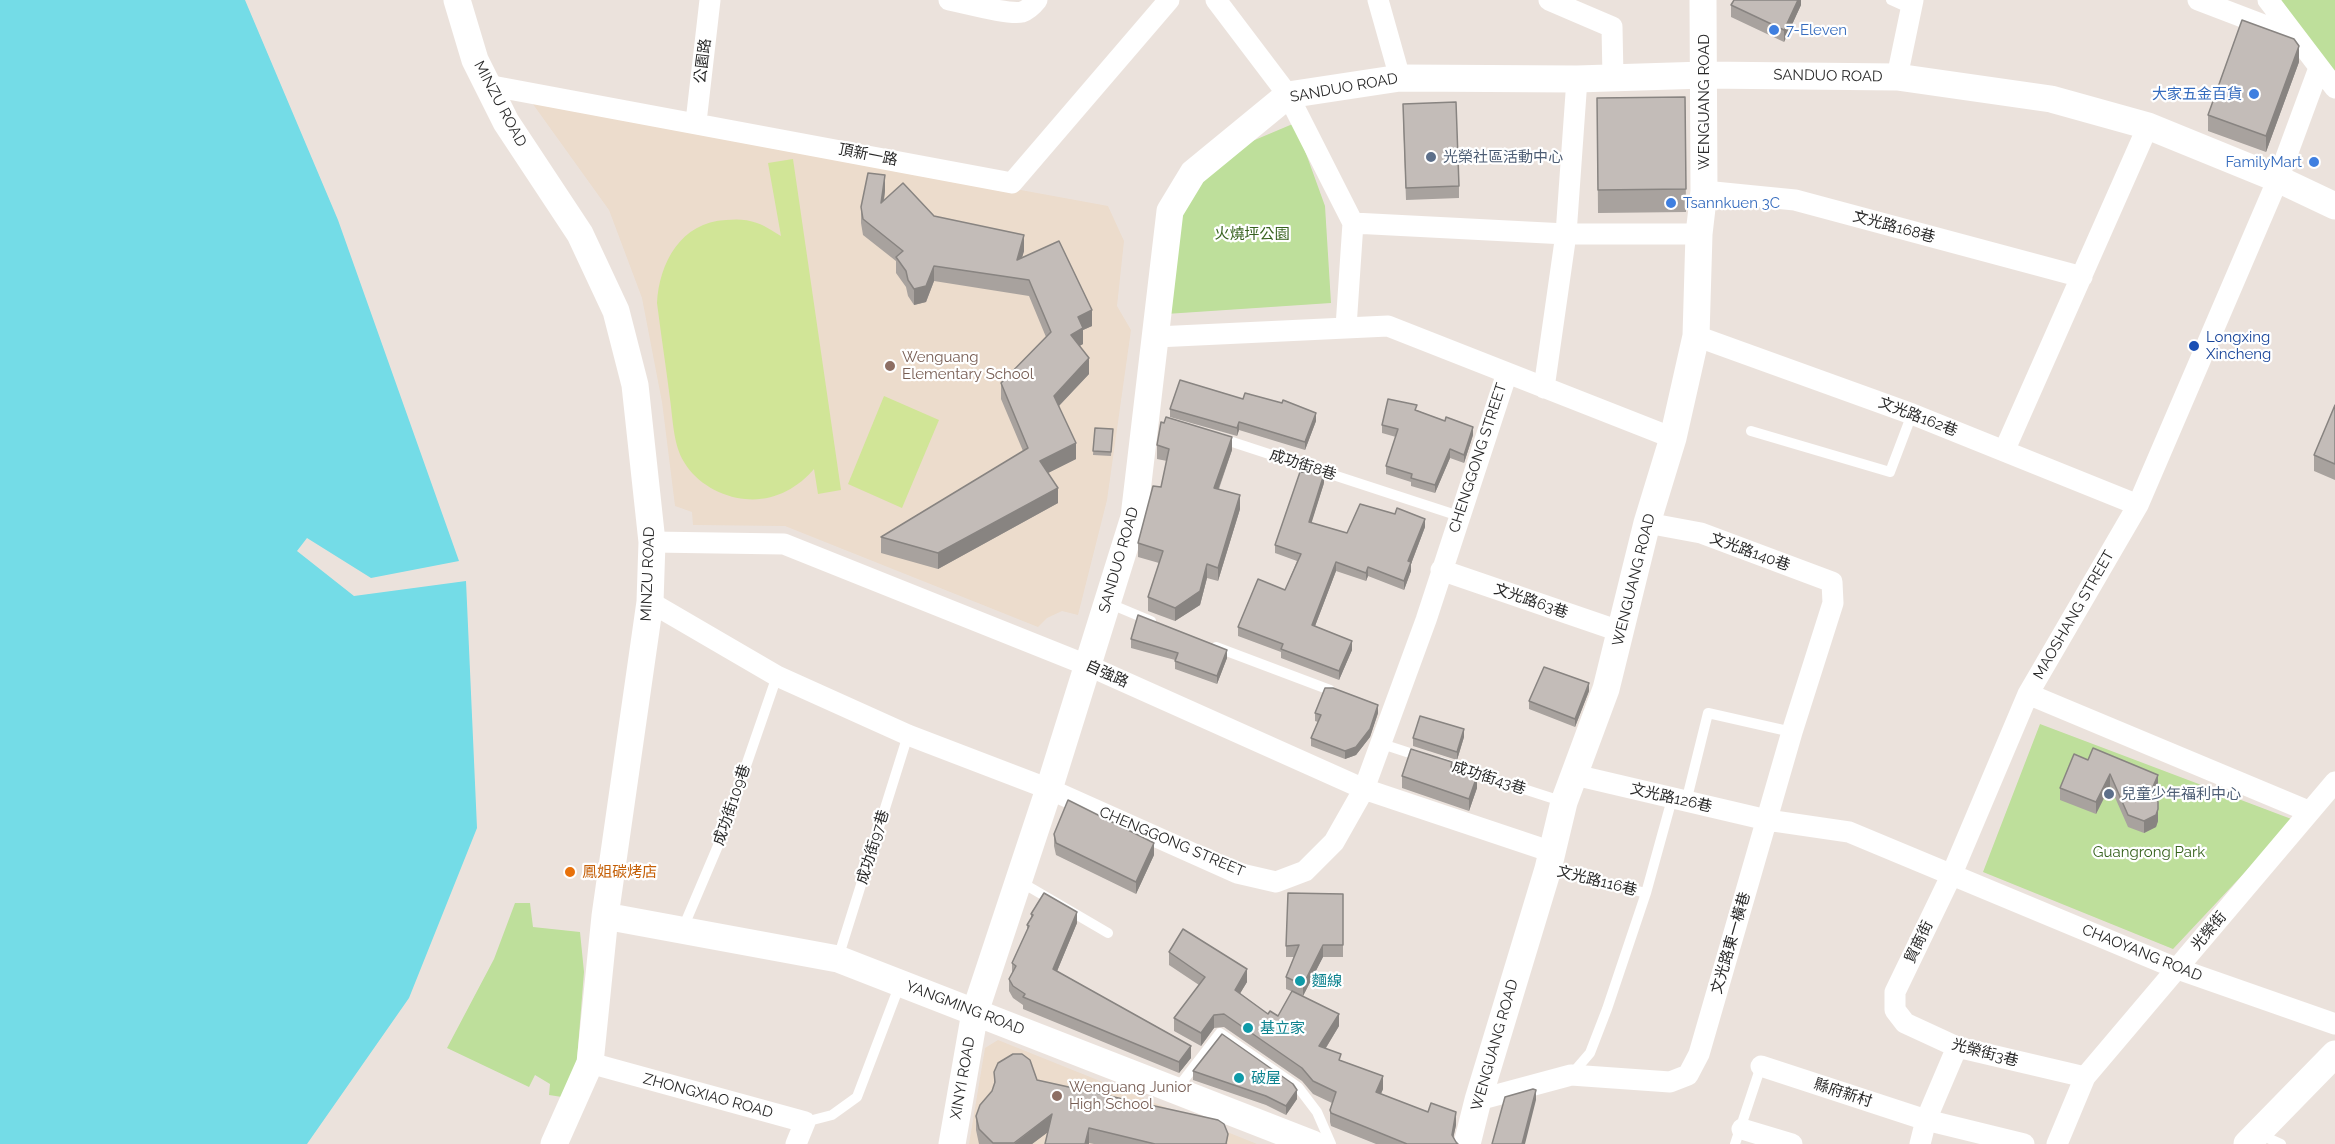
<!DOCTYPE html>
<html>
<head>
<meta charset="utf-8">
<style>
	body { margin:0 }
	canvas { display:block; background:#ebe2dc }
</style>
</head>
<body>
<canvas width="2335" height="1144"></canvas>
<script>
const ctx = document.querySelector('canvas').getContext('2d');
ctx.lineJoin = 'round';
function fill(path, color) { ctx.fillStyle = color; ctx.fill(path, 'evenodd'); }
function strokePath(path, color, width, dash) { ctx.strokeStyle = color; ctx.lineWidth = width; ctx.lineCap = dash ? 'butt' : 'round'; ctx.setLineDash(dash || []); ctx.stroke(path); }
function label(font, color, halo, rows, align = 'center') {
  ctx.font = font + ' Raleway,"Noto Sans TC",sans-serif'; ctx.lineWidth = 4.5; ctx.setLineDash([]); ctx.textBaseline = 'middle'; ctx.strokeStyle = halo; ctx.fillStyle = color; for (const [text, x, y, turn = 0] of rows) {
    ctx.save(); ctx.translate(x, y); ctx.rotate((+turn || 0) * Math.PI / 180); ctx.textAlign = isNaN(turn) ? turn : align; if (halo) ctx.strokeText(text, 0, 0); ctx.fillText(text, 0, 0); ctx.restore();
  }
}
const education = new Path2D(`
	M 530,100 L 1108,206 L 1124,241 L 1117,306 L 1131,330 L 1107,500 L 1078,615 L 1062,611 L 1047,618 L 1038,627 L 785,526 L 693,525 L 692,512 L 675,506 L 662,402 L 642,298 L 609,210 Z
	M 998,1040 L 1257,1144 L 969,1144 L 985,1048 Z`);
const green = new Path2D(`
	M 2281,0 L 2335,0 L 2335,76 Z
	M 1295,123 L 1325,206 L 1331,303 L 1166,314 L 1176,235 L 1193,182 L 1250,142 Z
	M 2040,724 L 2294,820 L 2173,949 L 1983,872 Z
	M 515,903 L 530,903 L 533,927 L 580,932 L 584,972 L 577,1060 L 562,1097 L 549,1095 L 550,1084 L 535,1075 L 529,1087 L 447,1048 L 494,959 Z`);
const pitch = new Path2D(`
	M 793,159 L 841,490 L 818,494 L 814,469 C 797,489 772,502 745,499 C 722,497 696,483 684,462 C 673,444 673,419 670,399 C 666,367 661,335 657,303 C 659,263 681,222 726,220 C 736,219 747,219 757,223 C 766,226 774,232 781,236 L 768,163 Z
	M 884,396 L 939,420 L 902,508 L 848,484 Z`);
const water = new Path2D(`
	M 0,0 L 245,0 L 338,220 L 459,561 L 371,578 L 307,538 L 297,551 L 354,596 L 466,581 L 477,828 L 409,998 L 307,1144 L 0,1144 Z`);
const service = new Path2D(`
	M 1891,0 L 1911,9
	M 1751,431 L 1890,472 L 1912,414
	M 1220,438 L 1459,516
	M 1108,603 L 1151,621
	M 1216,647 L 1330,690
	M 1379,743 L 1422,757
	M 1440,762 L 1564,802
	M 1686,802 L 1708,713 L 1792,732
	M 1548,869 L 1646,893
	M 1019,881 L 1108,933
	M 683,928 L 720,841 L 777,676
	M 838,958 L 908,735
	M 1571,1075 L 1590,1053 L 1607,1009 L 1646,893 L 1672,799
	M 1176,1090 L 1220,1033 L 1298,1087 L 1317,1112 L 1331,1144
	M 805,1122 L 832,1115 L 857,1097 L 900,984
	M 2259,1134 L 2281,1144
	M 1735,1144 L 1761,1066`);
const minor = new Path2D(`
	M 949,0 C 965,3 1008,15 1022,12 C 1028,10 1033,5 1037,0
	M 1216,0 L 1288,95 L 1353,223 L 1346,327
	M 1378,0 L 1400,78
	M 1549,0 L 1612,27 L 1613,78
	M 2198,0 L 2295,37
	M 2268,0 L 2335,88
	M 1897,77 L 1913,0
	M 487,85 L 1012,183 L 1169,0
	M 696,122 L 710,0
	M 1704,191 L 1795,200 L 2082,277
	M 1353,223 L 1566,234 L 1699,234
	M 1696,336 L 1912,414 L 2138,505
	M 1156,337 L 1388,326 L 1673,438
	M 1544,388 L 1566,234 L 1577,79
	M 2005,449 L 2148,126
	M 652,542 L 784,544 L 1089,666 L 1364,789 L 1552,852
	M 1441,570 L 1622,632
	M 650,602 L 777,676 L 908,735 L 1049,789 L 1237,873 L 1276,882 L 1305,871 L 1334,842 L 1364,789 L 1426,620 L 1507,373
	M 2028,694 L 2308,811
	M 1575,775 L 1767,820 L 1849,832 L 2178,969 L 2335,1024
	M 590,1063 L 805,1122 L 796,1144
	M 1761,1066 L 1926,1120 L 2024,1144
	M 2085,1077 L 1957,1047 L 1905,1023 L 1895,1010 L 1895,992 L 1951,876 L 2028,694 L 2138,505 L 2278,179 L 2319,68
	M 1478,1100 L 1571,1075 L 1670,1082 L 1688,1075 L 1699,1054 L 1792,732 L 1833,603 L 1832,582 L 1701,533 L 1647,523
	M 1742,1129 L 1792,1144
	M 1920,1144 L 1926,1120 L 1957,1047
	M 2057,1144 L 2085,1077 L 2335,782`);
const tertiary = new Path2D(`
	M 457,0 L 475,60 L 506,122 L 580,234 L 616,311 L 635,385 L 652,542 L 650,602 L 605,916 L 590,1063 L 554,1144
	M 605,916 L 838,959 L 1313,1144
	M 952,1144 L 975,1012 L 1049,789 L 1134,517 L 1170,211 L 1193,173 L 1288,95 L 1400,78 L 1577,79 L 1704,75 L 1897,77 L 2051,99 L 2148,126 L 2278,179 L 2335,206
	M 1467,1144 L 1478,1100 L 1548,869 L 1564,802 L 1606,689 L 1647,523 L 1673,438 L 1696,336 L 1699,234 L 1704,191 L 1703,0
	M 2247,1144 L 2335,1054`);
const wall = new Path2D(`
	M 1801,0 L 1801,5 L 1784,42 L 1731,17 L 1731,5 Z
	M 2299,62 L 2266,152 L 2208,131 L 2208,115 Z
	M 1685,97 L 1686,212 L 1598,213 L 1597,98 Z
	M 1403,116 L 1459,186 L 1459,198 L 1406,200 Z
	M 885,191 L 884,201 L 934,216 L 1024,251 L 1022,257 L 1092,326 L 1083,330 L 1083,344 L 1079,346 L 1089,374 L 1059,406 L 1076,459 L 1048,473 L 1058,503 L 938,569 L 881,553 L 881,537 L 1023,451 L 1001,399 L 1001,383 L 1046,337 L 1029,296 L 934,281 L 926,302 L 914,305 L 908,296 L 906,287 L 896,273 L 896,261 L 863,235 L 861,223 L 861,207 Z
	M 2335,405 L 2335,480 L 2314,471 L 2314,455 Z
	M 1170,409 L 1316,421 L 1305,450 L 1239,430 L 1237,436 L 1170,417 Z
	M 1417,410 L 1473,435 L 1464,463 L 1450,458 L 1435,493 L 1411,486 L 1411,482 L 1386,474 L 1386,466 L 1396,437 L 1382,433 L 1382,425 Z
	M 1095,428 L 1113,429 L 1111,456 L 1093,455 Z
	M 1157,445 L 1232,450 L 1219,489 L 1240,509 L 1218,581 L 1207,578 L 1200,605 L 1175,621 L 1148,611 L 1148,597 L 1159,563 L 1138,557 L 1138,543 L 1161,487 L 1167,461 L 1157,459 Z
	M 1324,483 L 1311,523 L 1347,533 L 1425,527 L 1411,564 L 1411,571 L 1404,590 L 1368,576 L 1366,581 L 1336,571 L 1315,626 L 1352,650 L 1339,680 L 1281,658 L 1281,652 L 1238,636 L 1238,627 L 1285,590 L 1297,561 L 1275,553 L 1275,545 Z
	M 1131,639 L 1227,658 L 1217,684 L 1175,669 L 1175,660 L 1131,648 Z
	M 1589,691 L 1575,727 L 1529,709 L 1529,701 Z
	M 1315,713 L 1378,713 L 1370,737 L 1356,755 L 1345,759 L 1311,746 L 1311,738 L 1318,722 L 1315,721 Z
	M 1464,737 L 1457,760 L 1413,746 L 1413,738 Z
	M 2088,760 L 2158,787 L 2155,795 L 2158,821 L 2156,827 L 2144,833 L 2128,827 L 2110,786 L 2096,814 L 2060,800 L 2060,788 Z
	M 1452,768 L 1477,788 L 1469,811 L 1402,788 L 1402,776 Z
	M 1054,834 L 1154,855 L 1136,894 L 1056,855 L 1054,846 Z
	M 1343,894 L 1343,957 L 1323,957 L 1303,996 L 1286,989 L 1286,977 L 1294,957 L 1286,957 L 1286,946 Z
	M 1031,914 L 1077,923 L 1057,971 L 1191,1058 L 1179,1073 L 1023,1009 L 1023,1005 L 1013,998 L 1009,991 L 1009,979 L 1012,974 L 1012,963 L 1027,931 L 1027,925 L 1031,918 Z
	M 1169,952 L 1247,982 L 1240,993 L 1268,1014 L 1339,1026 L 1326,1048 L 1341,1061 L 1383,1089 L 1381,1094 L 1456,1125 L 1453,1138 L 1456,1142 L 1458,1144 L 1376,1144 L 1331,1126 L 1330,1122 L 1330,1110 L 1332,1103 L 1313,1094 L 1302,1081 L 1224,1027 L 1214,1028 L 1201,1046 L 1174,1031 L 1174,1018 L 1199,985 L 1169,965 Z
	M 1193,1071 L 1297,1099 L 1286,1115 L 1266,1105 L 1193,1080 Z
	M 994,1072 L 1037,1080 L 1228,1144 L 1094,1144 L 1089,1143 L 1089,1144 L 1045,1144 L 1048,1132 L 1032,1144 L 979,1144 L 976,1130 L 976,1116 L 992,1091 L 994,1086 Z`);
const shadedWall = new Path2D(`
	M 1798,0 L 1801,0 L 1801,5 L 1784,42 L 1784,30 Z
	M 2299,46 L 2299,62 L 2266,152 L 2266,136 Z
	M 885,175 L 885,191 L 881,218 L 881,203 Z
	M 1024,235 L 1024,251 L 1017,275 L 1017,260 Z
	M 934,266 L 934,281 L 926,302 L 914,305 L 914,289 Z
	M 1092,310 L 1092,326 L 1083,330 L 1083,344 L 1071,351 L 1071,335 L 1078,317 Z
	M 1089,358 L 1089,374 L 1054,411 L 1054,396 Z
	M 1316,413 L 1316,421 L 1305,450 L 1305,442 Z
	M 1239,422 L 1239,430 L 1237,436 L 1237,428 Z
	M 1473,427 L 1473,435 L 1464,463 L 1464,455 Z
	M 1232,437 L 1232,450 L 1214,501 L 1214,488 Z
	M 1076,443 L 1076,459 L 1040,477 L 1040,461 Z
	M 1450,449 L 1450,458 L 1435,493 L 1435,485 Z
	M 1324,474 L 1324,483 L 1309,531 L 1309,522 Z
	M 1058,488 L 1058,503 L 938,569 L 938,553 Z
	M 1240,495 L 1240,509 L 1218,581 L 1218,568 Z
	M 1425,519 L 1425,527 L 1411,564 L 1411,571 L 1404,590 L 1404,581 L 1408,561 Z
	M 1336,562 L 1336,571 L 1312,634 L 1312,625 Z
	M 1207,564 L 1207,578 L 1200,605 L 1175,621 L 1175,608 Z
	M 1368,567 L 1368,576 L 1366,581 L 1366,573 Z
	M 1352,641 L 1352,650 L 1339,680 L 1339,671 Z
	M 1227,650 L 1227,658 L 1217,684 L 1217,676 Z
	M 1589,683 L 1589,691 L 1575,727 L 1575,719 Z
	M 1378,705 L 1378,713 L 1370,737 L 1356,755 L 1345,759 L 1345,751 Z
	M 1464,729 L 1464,737 L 1457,760 L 1457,752 Z
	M 2110,774 L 2110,786 L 2096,814 L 2096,802 Z
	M 2158,775 L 2158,787 L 2152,801 L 2152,789 Z
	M 1477,776 L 1477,788 L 1469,811 L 1469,799 Z
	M 2158,809 L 2158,821 L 2156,827 L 2144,833 L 2144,821 Z
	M 1154,843 L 1154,855 L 1136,894 L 1136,882 Z
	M 1077,912 L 1077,923 L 1053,981 L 1053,969 Z
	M 1323,945 L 1323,957 L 1303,996 L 1303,985 Z
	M 1247,969 L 1247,982 L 1235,1002 L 1235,990 Z
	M 1339,1014 L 1339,1026 L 1319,1059 L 1319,1046 Z
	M 1214,1015 L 1214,1028 L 1201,1046 L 1201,1033 Z
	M 1191,1046 L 1191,1058 L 1179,1073 L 1179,1062 Z
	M 1383,1076 L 1383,1089 L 1376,1105 L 1376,1092 Z
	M 1297,1090 L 1297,1099 L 1286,1115 L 1286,1106 Z
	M 1536,1090 L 1536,1100 L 1525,1144 L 1522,1144 Z
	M 1456,1112 L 1456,1125 L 1452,1144 L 1452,1135 Z
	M 1052,1114 L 1052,1129 L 1032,1144 L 1014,1144 Z
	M 1089,1128 L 1089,1144 L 1085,1144 Z`);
const building = new Path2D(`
	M 1734,0 L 1798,0 L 1784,30 L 1731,5 Z
	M 2242,20 L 2294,39 L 2299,46 L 2266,136 L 2208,115 Z
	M 1685,97 L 1686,189 L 1598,190 L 1597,98 Z
	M 1456,102 L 1459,186 L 1406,188 L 1403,104 Z
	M 868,173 L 885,175 L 881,203 L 903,183 L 934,216 L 1024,235 L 1017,260 L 1059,241 L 1092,310 L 1078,317 L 1083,328 L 1071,335 L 1089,358 L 1054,396 L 1076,443 L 1040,461 L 1058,488 L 938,553 L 881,537 L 1028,448 L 1001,383 L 1051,332 L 1029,280 L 934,266 L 926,286 L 914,289 L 908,280 L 906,271 L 896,257 L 903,251 L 863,219 L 861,207 Z
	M 1180,380 L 1243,399 L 1245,393 L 1282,403 L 1283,400 L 1316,413 L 1305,442 L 1239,422 L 1237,428 L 1170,409 Z
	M 1388,399 L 1417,405 L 1415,410 L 1445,421 L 1446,417 L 1473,427 L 1464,455 L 1450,449 L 1435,485 L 1411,478 L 1412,474 L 1386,466 L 1398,429 L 1382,425 Z
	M 2335,405 L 2335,464 L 2314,455 Z
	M 1166,417 L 1232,437 L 1214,488 L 1240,495 L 1218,568 L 1207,564 L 1200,591 L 1175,608 L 1148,597 L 1163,551 L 1138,543 L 1153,486 L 1161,487 L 1169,449 L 1157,445 L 1161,422 L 1164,423 Z
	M 1095,428 L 1113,429 L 1111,452 L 1093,451 Z
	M 1300,472 L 1324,474 L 1309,522 L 1347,533 L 1360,504 L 1395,514 L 1397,508 L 1425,519 L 1408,561 L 1411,562 L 1404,581 L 1368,567 L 1366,573 L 1336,562 L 1312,625 L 1352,641 L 1339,671 L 1281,649 L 1283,644 L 1238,627 L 1258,579 L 1285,590 L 1301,554 L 1275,545 Z
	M 1138,615 L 1227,650 L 1217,676 L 1175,661 L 1178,653 L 1131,639 Z
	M 1544,667 L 1589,683 L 1575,719 L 1529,701 Z
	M 1325,688 L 1333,688 L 1378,705 L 1370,729 L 1356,747 L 1345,751 L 1311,738 L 1321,715 L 1315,713 Z
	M 1420,716 L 1464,729 L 1457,752 L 1413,738 Z
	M 2093,748 L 2158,775 L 2152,789 L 2158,802 L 2158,809 L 2156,815 L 2144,821 L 2128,815 L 2110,774 L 2096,802 L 2060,788 L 2074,754 L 2088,760 Z
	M 1411,749 L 1452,762 L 1451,767 L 1477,776 L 1469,799 L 1402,776 Z
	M 1068,800 L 1154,843 L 1136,882 L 1056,843 L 1054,834 Z
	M 1044,893 L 1077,912 L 1053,969 L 1191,1046 L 1179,1062 L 1023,997 L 1025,994 L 1013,986 L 1009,979 L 1016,966 L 1012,963 L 1029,926 L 1027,925 L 1033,915 L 1031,914 Z
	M 1288,893 L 1343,894 L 1343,945 L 1323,945 L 1303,985 L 1286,977 L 1299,945 L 1286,946 Z
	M 1183,929 L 1247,969 L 1235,990 L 1268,1014 L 1270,1011 L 1278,1016 L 1292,991 L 1339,1014 L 1319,1046 L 1341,1054 L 1339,1060 L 1383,1076 L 1376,1092 L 1428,1112 L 1431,1103 L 1456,1112 L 1452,1135 L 1456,1142 L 1458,1144 L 1407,1144 L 1331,1113 L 1330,1110 L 1336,1092 L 1313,1081 L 1302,1068 L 1224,1014 L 1214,1015 L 1201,1033 L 1174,1018 L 1205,977 L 1169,952 Z
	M 1222,1034 L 1293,1084 L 1297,1090 L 1286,1106 L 1266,1096 L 1193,1071 Z
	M 1013,1054 L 1022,1054 L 1030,1060 L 1037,1080 L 1218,1120 L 1224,1124 L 1228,1134 L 1226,1144 L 1155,1144 L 1089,1128 L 1085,1144 L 1045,1144 L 1052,1114 L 1014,1143 L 993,1143 L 979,1129 L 976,1116 L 980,1105 L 992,1091 L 995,1082 L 994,1072 L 998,1063 Z
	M 1533,1089 L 1536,1090 L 1522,1144 L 1492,1144 L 1505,1097 Z`);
const markers = [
	[1774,30,6,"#3f7fe0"],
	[2254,94,6,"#3f7fe0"],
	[1431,157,6,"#5c6f8a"],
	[2314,162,6,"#3f7fe0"],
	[1671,203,6,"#3f7fe0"],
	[2194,346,6,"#1a4fb4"],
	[890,366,6,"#8d6e63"],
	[2109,794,6,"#5c6f8a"],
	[570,872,6,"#e8710a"],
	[1300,981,6,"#0f9aa8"],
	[1248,1028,6,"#0f9aa8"],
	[1239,1078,6,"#0f9aa8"],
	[1057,1096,6,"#8d6e63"]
];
const shopNames = [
	["7-Eleven",1786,30],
	["大家五金百貨",2242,94,"right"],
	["FamilyMart",2302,162,"right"],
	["Tsannkuen 3C",1683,203]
];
const streetNames = [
	["公園路",703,61,-83],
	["SANDUO ROAD",1828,76,1],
	["SANDUO ROAD",1344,88,-10],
	["WENGUANG ROAD",1704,102,-90],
	["MINZU ROAD",500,104,62],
	["頂新一路",868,155,11],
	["文光路168巷",1894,227,15],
	["文光路162巷",1918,417,21],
	["CHENGGONG STREET",1478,458,-72],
	["成功街8巷",1303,465,18],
	["文光路140巷",1750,552,20],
	["SANDUO ROAD",1119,560,-74],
	["MINZU ROAD",648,574,-88],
	["WENGUANG ROAD",1634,580,-76],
	["文光路63巷",1531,601,19],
	["MAOSHANG STREET",2074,615,-60],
	["自強路",1107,674,24],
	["成功街43巷",1489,778,18],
	["文光路126巷",1671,798,13],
	["成功街109巷",732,805,-71],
	["CHENGGONG STREET",1172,842,23],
	["成功街97巷",873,847,-73],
	["文光路116巷",1597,881,14],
	["光榮街",2209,931,-50],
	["貿商街",1919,942,-64],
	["文光路東一橫巷",1731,943,-74],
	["CHAOYANG ROAD",2142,953,22],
	["YANGMING ROAD",965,1008,21],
	["WENGUANG ROAD",1495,1045,-74],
	["光榮街3巷",1985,1053,15],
	["XINYI ROAD",963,1078,-80],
	["縣府新村",1843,1093,18],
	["ZHONGXIAO ROAD",708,1096,15]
];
const serviceNames = [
	["光榮社區活動中心",1443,157],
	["兒童少年福利中心",2121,794]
];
const parkNames = [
	["火燒坪公園",1252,234],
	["Guangrong Park",2149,852]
];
const transitNames = [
	["Longxing",2206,337],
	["Xincheng",2206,354]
];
const educationNames = [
	["Wenguang",902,357],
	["Elementary School",902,374],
	["Wenguang Junior",1069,1087],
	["High School",1069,1104]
];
const foodNames = [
	["鳳姐碳烤店",582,872]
];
const cultureNames = [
	["麵線",1312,981],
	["基立家",1260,1028],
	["破屋",1251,1078]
];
fill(education, '#ecdccc');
fill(green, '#bedf9b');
fill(pitch, '#d1e597');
fill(water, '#74dce7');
strokePath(service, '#fff', 10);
strokePath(minor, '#fff', 21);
strokePath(tertiary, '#fff', 27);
fill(wall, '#a8a29e');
fill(shadedWall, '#888481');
fill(building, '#c3bcb8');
strokePath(building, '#888481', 1.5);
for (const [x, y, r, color] of markers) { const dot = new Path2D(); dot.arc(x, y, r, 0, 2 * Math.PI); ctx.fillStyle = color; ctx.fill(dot); strokePath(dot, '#fff', 2); }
label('15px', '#366cbe', '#fff', shopNames, 'left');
label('15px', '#292929', '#fff', streetNames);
label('15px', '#4e5e75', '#fff', serviceNames, 'left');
label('15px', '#37621e', '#fff', parkNames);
label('15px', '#164399', '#fff', transitNames, 'left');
label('15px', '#785e54', '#fff', educationNames, 'left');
label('15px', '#c56008', '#fff', foodNames, 'left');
label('15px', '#0d838f', '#fff', cultureNames, 'left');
</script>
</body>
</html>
